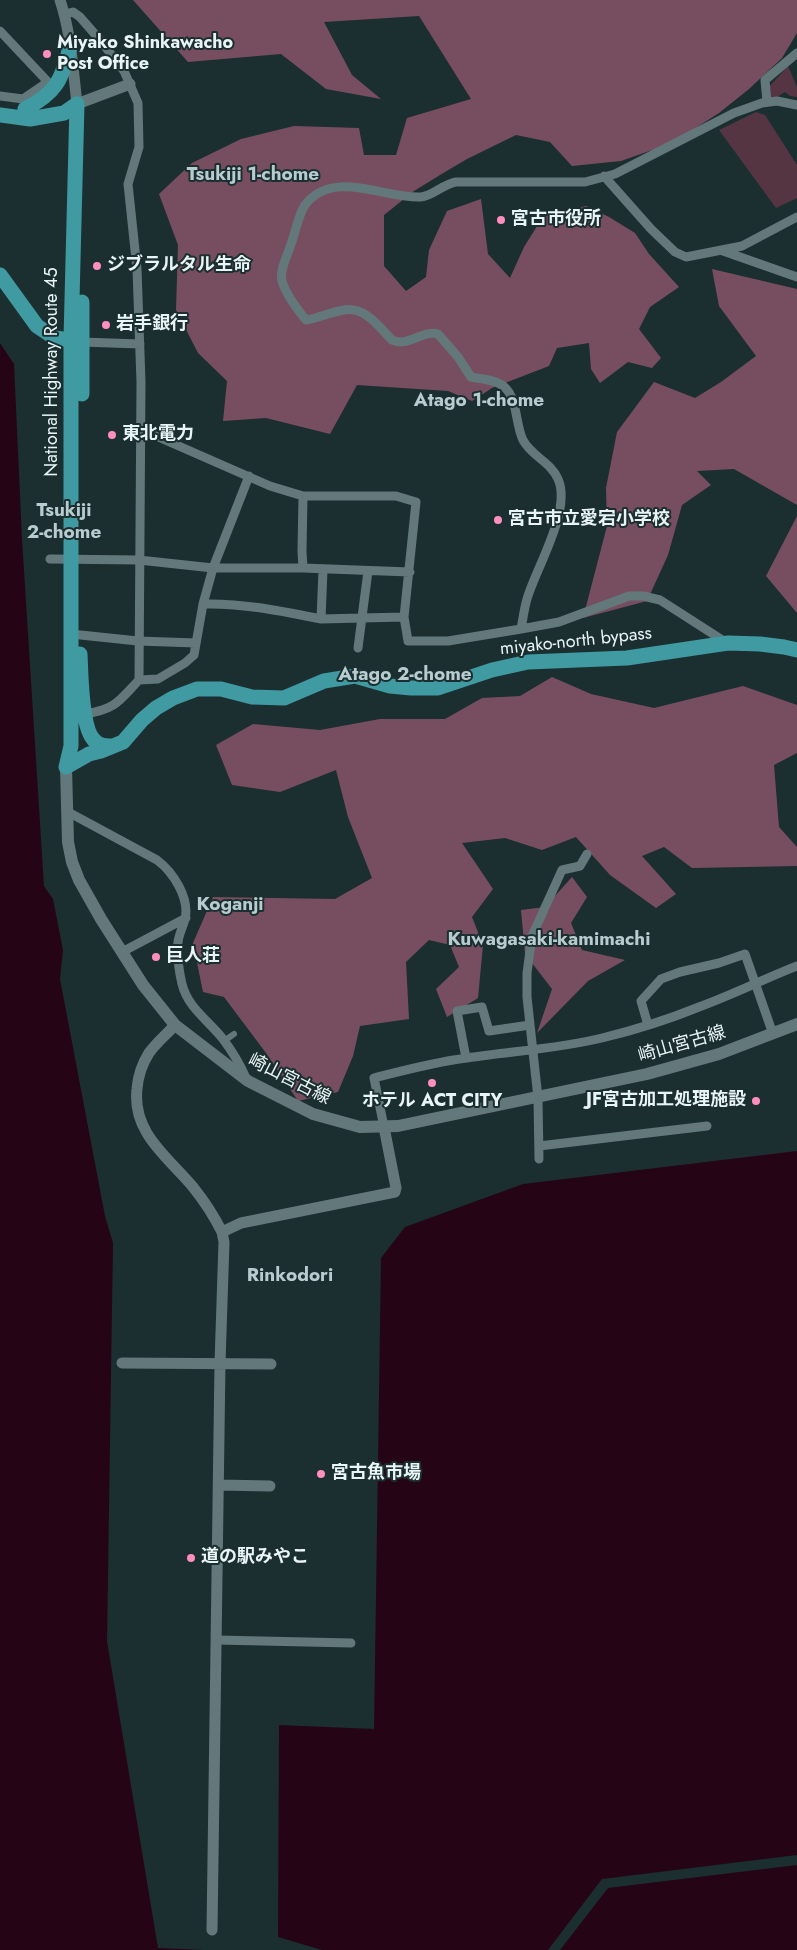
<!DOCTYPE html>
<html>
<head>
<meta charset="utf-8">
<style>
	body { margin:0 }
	canvas { display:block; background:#1b2e30 }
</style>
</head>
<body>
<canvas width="797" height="1950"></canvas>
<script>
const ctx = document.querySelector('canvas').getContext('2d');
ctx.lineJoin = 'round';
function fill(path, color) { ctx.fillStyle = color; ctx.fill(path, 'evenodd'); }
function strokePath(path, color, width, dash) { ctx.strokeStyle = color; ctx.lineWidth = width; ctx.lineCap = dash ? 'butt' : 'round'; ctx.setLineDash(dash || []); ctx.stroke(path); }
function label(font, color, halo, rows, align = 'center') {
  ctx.font = font + ' Jost,"Noto Sans JP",sans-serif'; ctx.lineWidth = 4; ctx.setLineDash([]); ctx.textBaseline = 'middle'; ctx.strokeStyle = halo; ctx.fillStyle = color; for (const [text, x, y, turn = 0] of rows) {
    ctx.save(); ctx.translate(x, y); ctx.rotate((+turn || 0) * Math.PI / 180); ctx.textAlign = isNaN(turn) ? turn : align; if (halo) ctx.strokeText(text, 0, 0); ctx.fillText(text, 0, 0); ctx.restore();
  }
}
const green = new Path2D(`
	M 788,66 L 797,87 L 797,97 L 790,96 L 785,92 L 772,100 L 768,88 Z
	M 756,112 L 765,115 L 797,165 L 797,198 L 776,208 L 719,130 Z`);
const forest = new Path2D(`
	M 133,0 L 797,0 L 797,33 L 782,58 L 749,89 L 719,113 L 672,143 L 621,161 L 572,166 L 550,142 L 516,135 L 467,159 L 440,175 L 414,191 L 384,215 L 384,266 L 406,291 L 426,277 L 429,250 L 447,211 L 481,199 L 488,254 L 510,278 L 524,247 L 544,215 L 586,206 L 609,217 L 635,233 L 649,254 L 679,287 L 650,307 L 639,329 L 661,358 L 652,368 L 628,362 L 600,383 L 591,369 L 589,343 L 557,348 L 549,366 L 492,388 L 472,401 L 448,391 L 357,385 L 330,434 L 266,418 L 223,421 L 227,381 L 198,353 L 176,310 L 178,245 L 159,194 L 192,163 L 241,139 L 294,126 L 359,128 L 364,155 L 396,155 L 407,118 L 471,99 L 419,16 L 324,22 L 352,75 L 381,99 L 326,89 L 281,54 L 188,62 Z
	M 712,269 L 797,289 L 797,505 L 734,469 L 697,471 L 711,485 L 682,505 L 668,555 L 647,601 L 583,618 L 607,526 L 606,488 L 617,432 L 654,382 L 695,398 L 721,382 L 756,356 L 719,306 Z
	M 797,516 L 797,613 L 766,576 Z
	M 552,677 L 591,694 L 654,708 L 743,686 L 797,705 L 797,753 L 774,765 L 779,827 L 797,847 L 797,866 L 692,868 L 664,847 L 642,856 L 676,894 L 656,908 L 610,875 L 576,837 L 542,850 L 505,838 L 462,843 L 493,889 L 472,917 L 483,945 L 478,998 L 447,1017 L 436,989 L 459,967 L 450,945 L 429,940 L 406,962 L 409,1019 L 360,1026 L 353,1056 L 338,1092 L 298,1101 L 266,1053 L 224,997 L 203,992 L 193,943 L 213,897 L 335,899 L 372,878 L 348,817 L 336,770 L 280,792 L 232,785 L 216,745 L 253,724 L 320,730 L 380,719 L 445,719 L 482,698 L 520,696 Z
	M 572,877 L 587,897 L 571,923 L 582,950 L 625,960 L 588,981 L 537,1033 L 552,989 L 525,954 L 521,910 L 545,907 Z`);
const water = new Path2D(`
	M 0,343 L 14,364 L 22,539 L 44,886 L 53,899 L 63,950 L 60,979 L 105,1216 L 113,1243 L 107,1641 L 158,1948 L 204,1950 L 0,1950 Z
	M 797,1151 L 797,1950 L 322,1950 L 278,1937 L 279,1725 L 374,1729 L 381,1258 L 405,1227 L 523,1184 Z`);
const pier = new Path2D(`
	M 797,1855 L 797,1865 L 608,1888 L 560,1950 L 548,1950 L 602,1879 Z`);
const pedestrian = new Path2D(`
	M 224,1041 L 234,1034`);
const minor = new Path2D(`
	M 65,14 L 73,12 L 80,17 L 100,40 L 124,71 L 138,103 L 139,147 L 128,184 L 137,269 L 141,382 L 139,680 L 158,679 L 185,663 L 194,655 L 203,604 L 213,568 L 249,476
	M 0,31 L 48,82 L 23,99 L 0,96
	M 767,102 L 765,80 L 797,53
	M 604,176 L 651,229 L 675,252 L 686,257 L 742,246 L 797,217
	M 723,251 L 797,277
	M 82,342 L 140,344
	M 140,429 L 270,486 L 303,496 L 396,496 L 416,502 L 404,617 L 408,641 L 448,641 L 521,629 C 523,619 524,609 527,599 C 536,568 572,510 558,479 C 551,462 531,456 523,440 C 514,422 519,392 498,383 C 489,379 480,379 471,377 L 458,357 L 438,334 C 423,329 408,348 392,340 C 379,327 365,306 344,310 C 331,312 319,318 306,320 C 297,309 286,295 282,281 C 279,270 288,255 291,244 C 295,234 299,213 305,205 C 333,168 385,199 421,197 C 433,196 443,184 456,182 L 585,182 L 615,174 L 734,113 L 762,103 L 777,101 L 797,105
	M 303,496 L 302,551 L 303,568
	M 50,559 L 139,560 L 213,568 L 303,568 L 410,572
	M 203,604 C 243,603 281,611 321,619 L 323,570
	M 321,619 L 404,617
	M 521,629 L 559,622 L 629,596 L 643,596 L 660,600 L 727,643
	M 71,634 L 138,641 L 196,643
	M 358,648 L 368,571
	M 85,714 C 116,709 118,702 139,680
	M 68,812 L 157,860 C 173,872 190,898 185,919 C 183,927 179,934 178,942 C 177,954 179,971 182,984 C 188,1008 208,1020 223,1039 C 232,1051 240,1064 246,1078
	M 122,952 L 186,918
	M 648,1025 L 641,1001 L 661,979 L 680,972 L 719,963 L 745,954 L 773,1034
	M 466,1058 L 457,1011 L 482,1007 L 489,1031 L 530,1025
	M 384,1127 L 374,1078 C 405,1070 435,1062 467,1058 C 512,1051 557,1049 602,1038 C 635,1030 667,1020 699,1007 C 732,995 764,979 797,966
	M 539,1146 L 707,1126
	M 539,1159 L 538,1098 L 527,997 L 527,973 L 532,936 L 562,870 L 580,866 L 587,854
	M 217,1640 L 351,1643`);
const tertiary = new Path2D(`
	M 60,0 C 71,33 73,69 77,104 L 130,84
	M 175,1025 C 167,1034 156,1043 149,1053 C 142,1064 138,1076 137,1089 C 132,1133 168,1157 193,1187 C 205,1202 214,1216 222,1232 L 241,1223 L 395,1192 L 396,1188 L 384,1127
	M 122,1363 L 271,1364
	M 219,1485 L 270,1486
	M 212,1930 L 220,1363 L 224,1242 L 222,1232`);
const secondary = new Path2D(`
	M 66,767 L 68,842 L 72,862 L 79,880 L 101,919 L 143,985 L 175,1025 L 248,1081 L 313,1114 L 360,1127 L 398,1126 L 647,1074 L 719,1054 L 797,1024`);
const trunk = new Path2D(`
	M 25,109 C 56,93 62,80 70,47
	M 0,115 L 30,119 L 64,113 L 77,104
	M 0,275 L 37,326 L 55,338 L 79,341
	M 82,394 L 82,302
	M 80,654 C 81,673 81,730 95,741 C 100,746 106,746 113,746
	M 66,767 L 89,754 L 101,751 L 123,742 L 142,720 L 156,708 L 173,698 L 197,689 L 221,689 L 252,697 L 284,698 L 324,681 L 355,676 L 390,686 L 411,688 L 438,688 L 492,670 L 528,662 L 627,658 L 728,643 L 760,644 L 784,647 L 797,650
	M 66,767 L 71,746 L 71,339 L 77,104`);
const markers = [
	[47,54,5,"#fd8ebe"],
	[501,220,5,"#fd8ebe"],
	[97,266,5,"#fd8ebe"],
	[106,325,5,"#fd8ebe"],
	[112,435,5,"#fd8ebe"],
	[498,520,5,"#fd8ebe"],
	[156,957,5,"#fd8ebe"],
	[432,1083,5,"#fd8ebe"],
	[756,1101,5,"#fd8ebe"],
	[321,1474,5,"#fd8ebe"],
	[191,1558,5,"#fd8ebe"]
];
const poiNames = [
	["Miyako Shinkawacho",57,44],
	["Post Office",57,65],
	["宮古市役所",511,220],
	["ジブラルタル生命",107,266],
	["岩手銀行",116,325],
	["東北電力",122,435],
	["宮古市立愛宕小学校",508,520],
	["巨人荘",166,957],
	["JF宮古加工処理施設",746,1101,"right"],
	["ホテル ACT CITY",432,1102,"center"],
	["宮古魚市場",331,1474],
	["道の駅みやこ",201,1558]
];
const streetNames = [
	["National Highway Route 45",53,372,-90],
	["miyako-north bypass",576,642,-6],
	["崎山宮古線",682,1045,-16],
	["崎山宮古線",289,1080,27]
];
const neighbourhoodNames = [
	["Tsukiji 1-chome",253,175],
	["Atago 1-chome",479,401],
	["Tsukiji",64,511],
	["2-chome",64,533],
	["Atago 2-chome",405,675],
	["Koganji",230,905],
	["Kuwagasaki-kamimachi",549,940],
	["Rinkodori",290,1276]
];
fill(green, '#563543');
fill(forest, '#774e5f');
fill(water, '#250515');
fill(pier, '#1b2e30');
strokePath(pedestrian, '#63787a', 6);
strokePath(minor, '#63787a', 9);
strokePath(tertiary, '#63787a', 11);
strokePath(secondary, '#63787a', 12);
strokePath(trunk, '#3f9aa2', 15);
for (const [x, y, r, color] of markers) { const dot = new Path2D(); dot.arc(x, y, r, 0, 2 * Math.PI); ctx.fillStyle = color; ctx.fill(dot); strokePath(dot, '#1b2e30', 2); }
label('bold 18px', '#e8f4f5', '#1b2e30', poiNames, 'left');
label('18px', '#e8f4f5', '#1b2e30', streetNames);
label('bold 19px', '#b6cccf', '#1b2e30', neighbourhoodNames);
</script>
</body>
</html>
